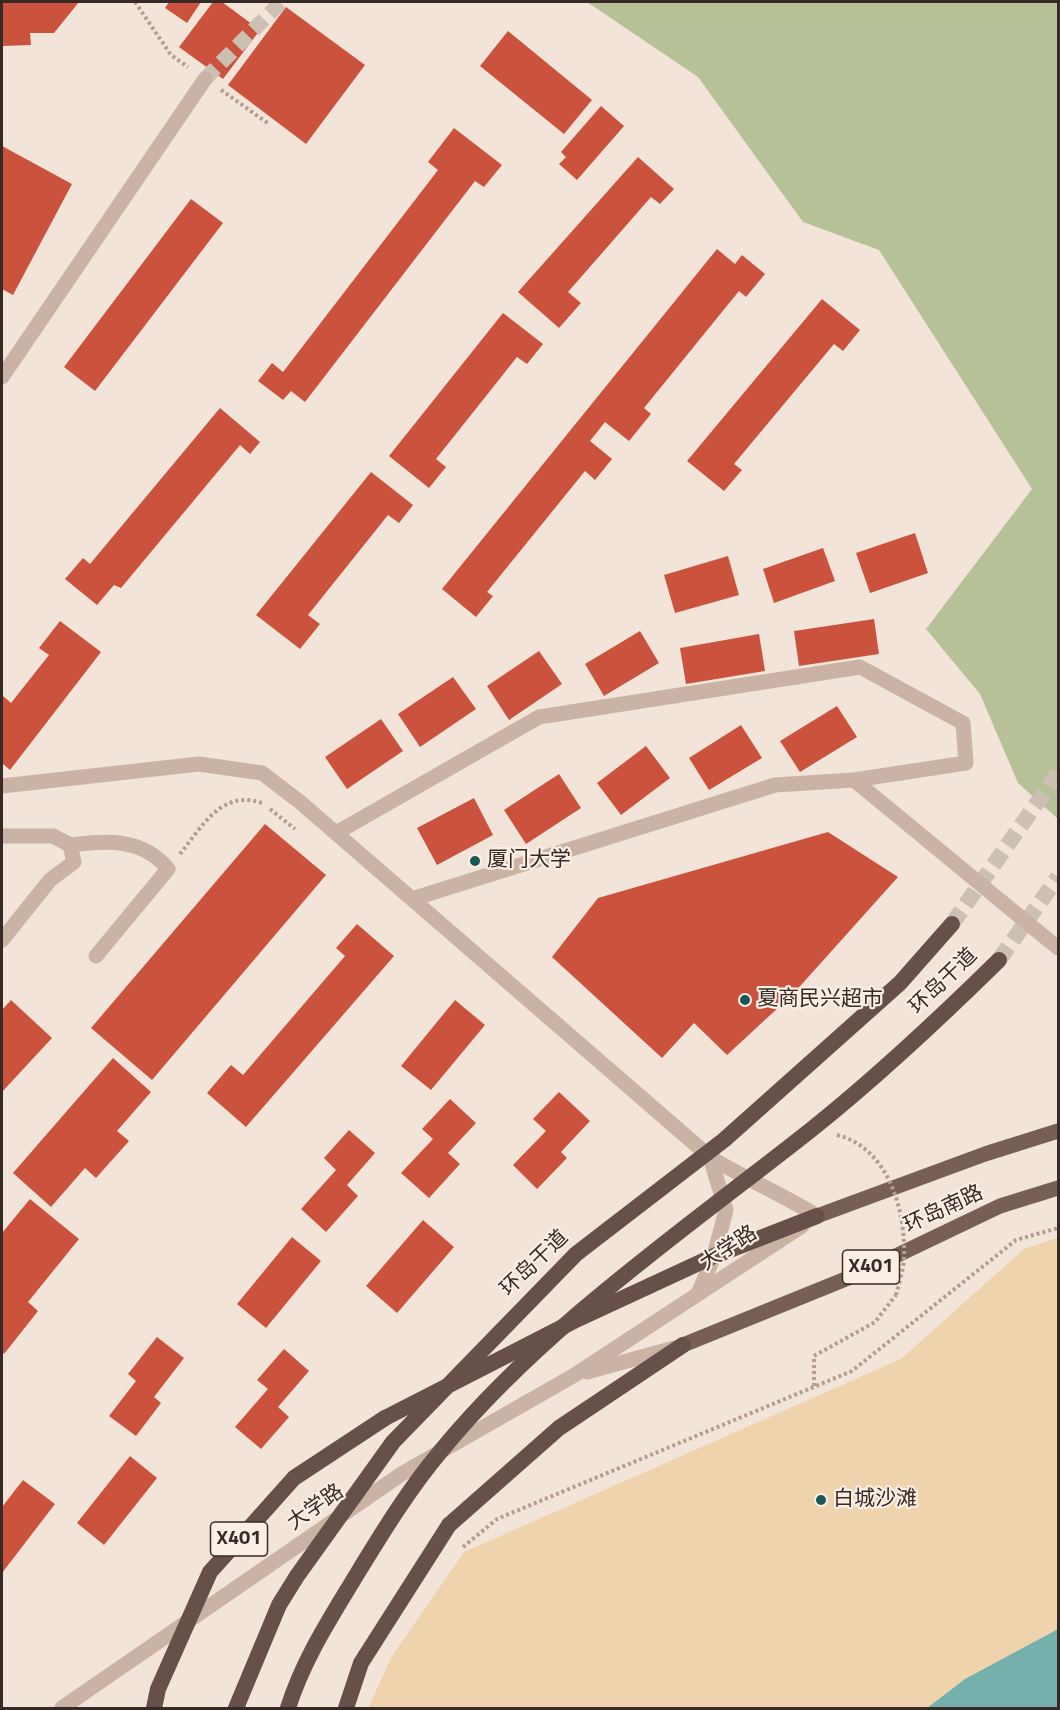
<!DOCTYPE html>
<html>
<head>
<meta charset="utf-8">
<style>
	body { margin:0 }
	#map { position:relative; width:1060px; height:1710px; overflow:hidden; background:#f2e4d8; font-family:"Titillium Web",sans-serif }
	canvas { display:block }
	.frame { position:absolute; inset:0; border:3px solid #352a26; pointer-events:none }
</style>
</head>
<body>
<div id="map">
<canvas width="1060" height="1710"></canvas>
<div class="frame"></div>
</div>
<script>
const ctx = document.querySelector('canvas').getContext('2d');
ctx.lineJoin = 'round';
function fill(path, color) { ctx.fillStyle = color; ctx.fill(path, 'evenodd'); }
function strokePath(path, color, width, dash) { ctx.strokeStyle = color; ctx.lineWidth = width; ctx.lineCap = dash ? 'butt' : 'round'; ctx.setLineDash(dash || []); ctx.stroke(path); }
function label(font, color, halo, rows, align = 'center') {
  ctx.font = font + ' "Titillium Web","Noto Sans SC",sans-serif'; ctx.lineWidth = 4.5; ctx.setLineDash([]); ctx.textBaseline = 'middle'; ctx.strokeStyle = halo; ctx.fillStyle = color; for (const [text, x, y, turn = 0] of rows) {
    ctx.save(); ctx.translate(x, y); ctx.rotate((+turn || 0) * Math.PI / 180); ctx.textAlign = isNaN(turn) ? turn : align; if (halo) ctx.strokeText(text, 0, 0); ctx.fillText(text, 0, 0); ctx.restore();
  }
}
const green = new Path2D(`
	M 587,2 L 1058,2 L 1058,819 L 1018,783 L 980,694 L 926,629 L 1032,489 L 879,250 L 803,222 L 698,77 Z`);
const sand = new Path2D(`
	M 1058,1238 L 1058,1629 L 965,1679 L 927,1708 L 368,1708 L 392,1656 L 464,1552 L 901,1359 L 1024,1249 Z`);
const water = new Path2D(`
	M 1058,1629 L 1058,1708 L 927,1708 L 965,1679 Z`);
const building = new Path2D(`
	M 2,2 L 79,2 L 54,33 L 30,33 L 31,45 L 2,46 Z
	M 169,2 L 201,2 L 187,23 L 165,8 Z
	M 213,2 L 222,2 L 260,30 L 223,79 L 179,47 Z
	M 286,7 L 365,65 L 306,144 L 228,85 Z
	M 508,31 L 592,100 L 564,134 L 480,66 Z
	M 601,106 L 624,126 L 577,180 L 559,164 L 566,157 L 561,152 Z
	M 454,128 L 502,165 L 484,187 L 475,181 L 305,402 L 291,391 L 283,400 L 258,381 L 272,363 L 283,372 L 438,170 L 428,162 Z
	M 2,146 L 72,184 L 13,295 L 2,289 Z
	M 638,157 L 674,189 L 660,204 L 651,197 L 568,292 L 581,303 L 559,328 L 518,292 Z
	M 191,199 L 223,223 L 95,391 L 64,367 Z
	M 717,249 L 735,264 L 742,255 L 765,274 L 746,297 L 739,291 L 644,408 L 651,414 L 629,441 L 605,422 L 590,441 L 612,459 L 595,480 L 585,471 L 487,592 L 493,596 L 476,617 L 442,589 Z
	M 822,299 L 860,330 L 843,351 L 834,344 L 734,464 L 742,470 L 724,491 L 687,461 Z
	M 503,313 L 543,344 L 527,364 L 517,357 L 436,459 L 446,467 L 429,488 L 389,456 Z
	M 220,408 L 260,442 L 250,454 L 240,445 L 121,588 L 114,585 L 97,605 L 65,579 L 83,558 L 90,564 Z
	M 371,472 L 413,505 L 399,523 L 388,515 L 308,615 L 320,624 L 300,649 L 256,615 Z
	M 915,533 L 928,573 L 870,593 L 856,553 Z
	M 823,548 L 835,581 L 774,603 L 763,569 Z
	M 728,556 L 739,595 L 675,613 L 664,575 Z
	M 874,619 L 879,654 L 799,666 L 794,631 Z
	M 60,621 L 101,652 L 10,770 L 2,763 L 2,695 L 11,703 L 49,655 L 39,648 Z
	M 640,631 L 659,663 L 604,696 L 585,664 Z
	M 759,634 L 765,671 L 686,684 L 680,648 Z
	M 539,651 L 562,684 L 509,720 L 487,686 Z
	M 453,677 L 476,709 L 420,747 L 398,714 Z
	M 837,706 L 857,737 L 800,772 L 780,741 Z
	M 381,719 L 403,751 L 347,789 L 325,757 Z
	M 741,725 L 762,758 L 709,790 L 689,758 Z
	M 646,746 L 670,778 L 621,815 L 597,783 Z
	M 559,774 L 581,808 L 526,844 L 504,810 Z
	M 474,798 L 493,835 L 437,865 L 417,828 Z
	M 265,824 L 326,875 L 152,1080 L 91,1028 Z
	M 828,832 L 898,877 L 793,994 L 727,1055 L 694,1023 L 662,1058 L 552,957 L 598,898 Z
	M 357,924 L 394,956 L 246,1127 L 207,1093 L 231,1065 L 243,1075 L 345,956 L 336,948 Z
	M 11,1000 L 52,1038 L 2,1092 L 2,1010 Z
	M 455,1000 L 485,1025 L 431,1090 L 401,1066 Z
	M 113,1058 L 151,1092 L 117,1131 L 129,1141 L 96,1178 L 85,1168 L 51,1207 L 13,1173 Z
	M 559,1092 L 590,1121 L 561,1152 L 567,1158 L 537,1189 L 513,1165 L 546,1131 L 533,1119 Z
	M 450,1099 L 476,1123 L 448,1153 L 460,1164 L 429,1198 L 401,1173 L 433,1139 L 422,1129 Z
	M 349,1130 L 375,1153 L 347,1185 L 358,1196 L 326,1232 L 301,1209 L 336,1170 L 324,1158 Z
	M 30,1199 L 79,1239 L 28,1302 L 38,1311 L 4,1354 L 2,1351 L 2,1233 Z
	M 423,1220 L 454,1247 L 397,1313 L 366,1286 Z
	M 292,1237 L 321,1261 L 266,1328 L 237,1304 Z
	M 157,1337 L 184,1358 L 154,1397 L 161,1403 L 136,1436 L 109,1416 L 136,1381 L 128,1374 Z
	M 284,1349 L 309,1371 L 278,1407 L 289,1417 L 261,1449 L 235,1427 L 268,1389 L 257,1380 Z
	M 130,1456 L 157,1478 L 104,1545 L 77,1523 Z
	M 23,1480 L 55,1504 L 2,1573 L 2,1507 Z`);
const pedestrianTunnel = new Path2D(`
	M 205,79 L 281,2`);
const trunkTunnel = new Path2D(`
	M 952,924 L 1058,773
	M 999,960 L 1058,877`);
const path = new Path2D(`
	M 135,2 L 171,55 L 188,67
	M 221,90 L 269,124
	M 270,809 L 295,829
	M 180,854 C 202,827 221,789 262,803
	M 814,1386 L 814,1356 L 875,1322 L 896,1295
	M 463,1547 L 497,1519 L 852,1371 L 1016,1240 L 1058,1228`);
const service = new Path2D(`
	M 2,377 L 205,79
	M 2,786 L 199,764 L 262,773 L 300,802 L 710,1157
	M 336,833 L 539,717 L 860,667 L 963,723 L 966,763 L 854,780
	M 2,836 L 53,836 L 70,845 L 74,862 L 50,880 L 2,940
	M 70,845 C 107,841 142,837 168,869 L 96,956
	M 412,899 L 775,785 L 854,780 L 1058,948`);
const minor = new Path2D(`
	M 710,1157 C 745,1179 782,1194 817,1216
	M 698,1294 L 714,1256 L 726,1210 L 710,1157`);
const tertiary = new Path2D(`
	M 587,1372 L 674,1348
	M 62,1708 L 403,1473 L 573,1376 L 802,1226`);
const primary = new Path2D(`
	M 817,1216 L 985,1154 L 1058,1131
	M 683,1345 L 858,1274 L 1000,1206 L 1058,1188`);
const trunk = new Path2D(`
	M 385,1418 L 578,1319 L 714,1256 L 817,1216
	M 449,1525 L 559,1428 L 683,1345`);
const pathBridge = new Path2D(`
	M 837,1135 C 889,1148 906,1211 904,1259 C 903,1271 899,1284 896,1295`);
const trunkBridge = new Path2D(`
	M 154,1708 L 158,1689 L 210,1572 L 294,1478 L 385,1418
	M 236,1708 L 279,1605 L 297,1576 L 393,1442 L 576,1254 L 724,1140 L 900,983 L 952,924
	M 288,1708 C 304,1658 330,1619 357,1574 C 382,1533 409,1489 440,1452 C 541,1328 687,1228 812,1129 C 877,1077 939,1019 999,960
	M 346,1708 L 361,1663 L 449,1525`);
const markers = [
	[475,861,6,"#1a5857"],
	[745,1000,6,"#1a5857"],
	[821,1500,6,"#1a5857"]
];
const shields = [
	[871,1267,57],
	[239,1539,57]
];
const shieldNames = [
	["X401",871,1267],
	["X401",239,1539]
];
const poiNames = [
	["厦门大学",487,861],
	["夏商民兴超市",757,1000],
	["白城沙滩",833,1500]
];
const streetNames = [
	["环岛干道",944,982,-44],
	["环岛南路",944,1210,-25],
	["大学路",729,1249,-33],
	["环岛干道",535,1264,-44],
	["大学路",316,1508,-35]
];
fill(green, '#b7c198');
fill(sand, '#efd3ad');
fill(water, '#76b0ad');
fill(building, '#cb533e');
strokePath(pedestrianTunnel, '#ccbfb4', 15, [15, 8]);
strokePath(trunkTunnel, '#ccbfb4', 16, [16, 8]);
strokePath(path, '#b69c8e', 4, [3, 3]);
strokePath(service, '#cab2a4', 15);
strokePath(minor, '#cab2a4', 15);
strokePath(tertiary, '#cab2a4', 15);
strokePath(primary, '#785f56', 15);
strokePath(trunk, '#68504a', 16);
strokePath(pathBridge, '#b69c8e', 4, [3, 3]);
strokePath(trunkBridge, '#68504a', 16);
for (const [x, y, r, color] of markers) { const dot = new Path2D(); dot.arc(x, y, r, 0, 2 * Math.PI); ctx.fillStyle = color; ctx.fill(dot); strokePath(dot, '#faeee5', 2); }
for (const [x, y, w] of shields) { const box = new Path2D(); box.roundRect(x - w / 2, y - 17, w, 34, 4.5); ctx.fillStyle = '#faeee5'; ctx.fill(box); strokePath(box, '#352a26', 1.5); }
label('bold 20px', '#352a26', null, shieldNames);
label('21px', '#352a26', '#faeee5', poiNames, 'left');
label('21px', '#352a26', '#faeee5', streetNames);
</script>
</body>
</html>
